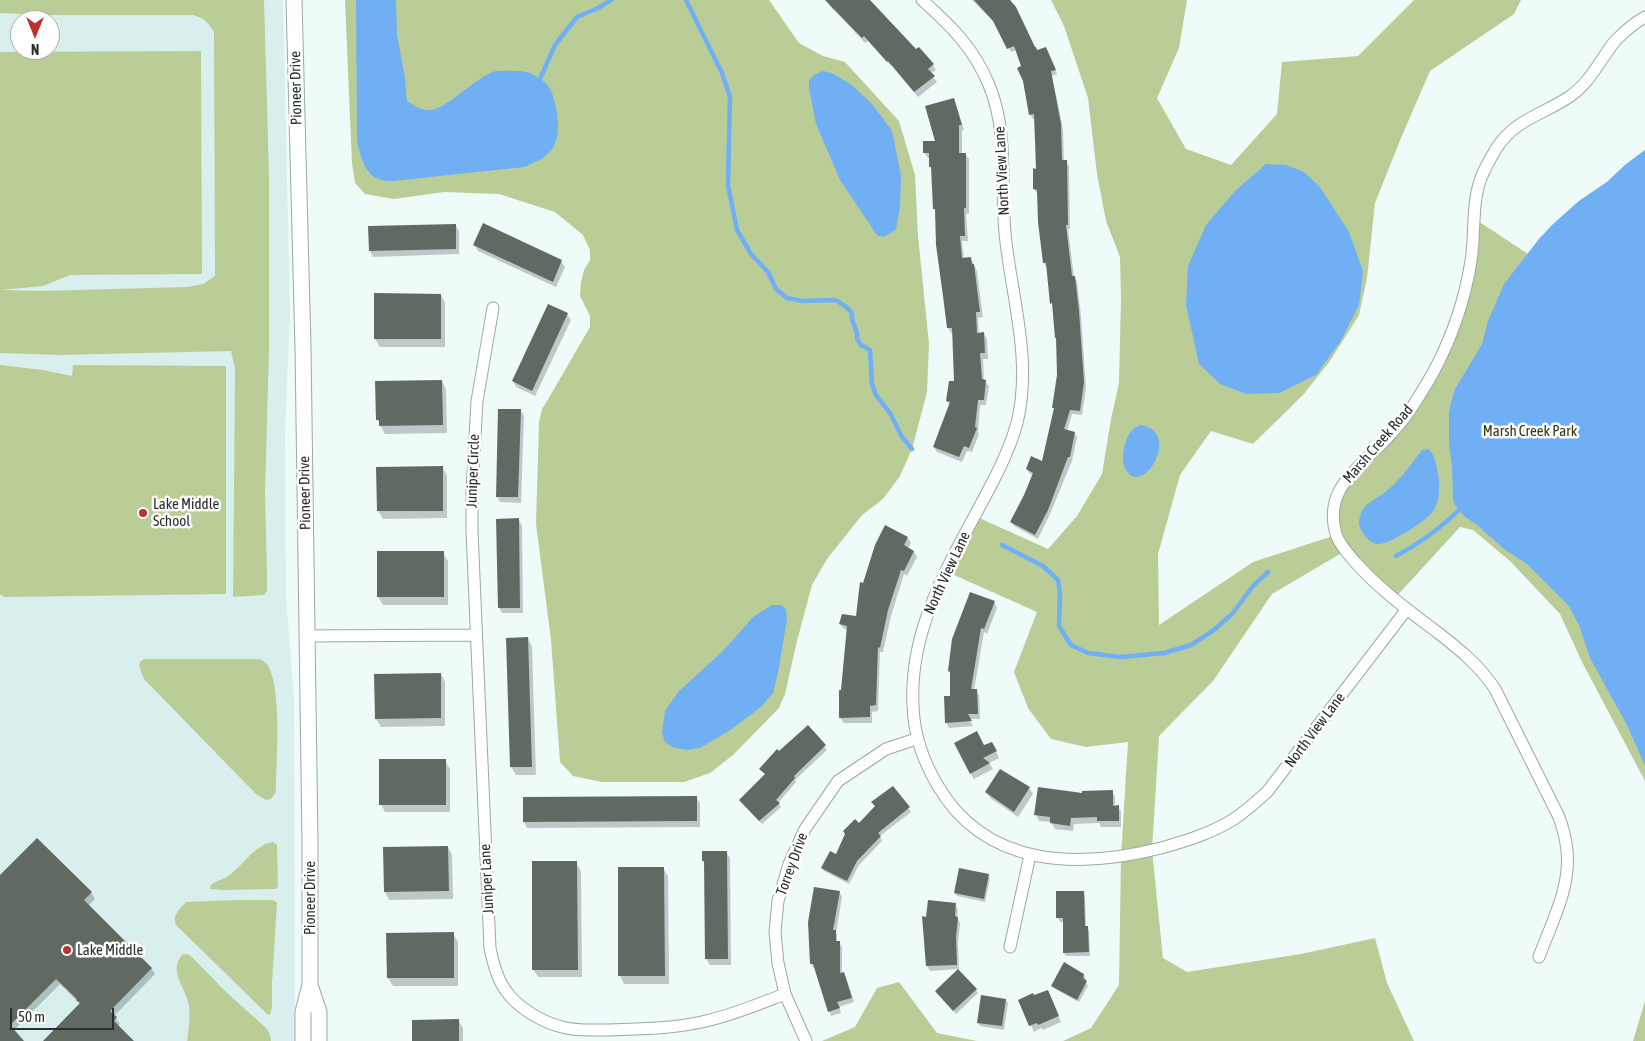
<!DOCTYPE html>
<html>
<head>
<meta charset="utf-8">
<style>
	body { margin:0 }
	#map { position:relative; width:1645px; height:1041px; overflow:hidden; background:#eefbf9; font-family:"Asap Condensed",sans-serif }
	canvas { display:block }
	.north { position:absolute; left:10px; top:10px; width:50px; height:50px; box-sizing:border-box; background:#fff; border:1px solid #a9abab; border-radius:50%; rotate:180deg; font-size:14px; font-weight:700; line-height:20px; text-align:center; color:#292e2d }
	.north::after { content:''; display:block; margin:auto; width:18px; height:22px; background:#bf3030; clip-path:polygon(50% 0,100% 100%,50% 72%,0 100%) }
	.scale { position:absolute; left:10px; top:1008px; width:104px; height:22px; box-sizing:border-box; border:2px solid #292e2d; border-top:0; padding-left:6px; font-size:15px; line-height:18px; white-space:nowrap; color:#292e2d; -webkit-text-stroke:4px #fff; paint-order:stroke }
</style>
</head>
<body>
<div id="map">
<canvas width="1645" height="1041"></canvas>
<div class="north">N</div>
<div class="scale">50 m</div>
</div>
<script>
const ctx = document.querySelector('canvas').getContext('2d');
ctx.lineJoin = 'round';
function fill(path, color) { ctx.fillStyle = color; ctx.fill(path, 'evenodd'); }
function strokePath(path, color, width, dash) { ctx.strokeStyle = color; ctx.lineWidth = width; ctx.lineCap = dash ? 'butt' : 'round'; ctx.setLineDash(dash || []); ctx.stroke(path); }
function label(font, color, halo, rows, align = 'center') {
  ctx.font = font + ' "Asap Condensed",sans-serif'; ctx.lineWidth = 5; ctx.setLineDash([]); ctx.textBaseline = 'middle'; ctx.strokeStyle = halo; ctx.fillStyle = color; for (const [text, x, y, turn = 0] of rows) {
    ctx.save(); ctx.translate(x, y); ctx.rotate((+turn || 0) * Math.PI / 180); ctx.textAlign = isNaN(turn) ? turn : align; if (halo) ctx.strokeText(text, 0, 0); ctx.fillText(text, 0, 0); ctx.restore();
  }
}
const built = new Path2D(`
	M 0,0 L 283,0 L 290,310 L 285,432 L 286,598 L 294,698 L 295,1041 L 0,1041 ZM 20,20 L 50,20 L 50,50 L 20,50 Z`);
const green = new Path2D(`
	M 0,0 L 264,0 L 269,175 L 269,349 L 265,493 L 267,577 L 267,591 L 264,595 L 233,597 L 235,369 L 231,351 L 59,355 L 0,353 L 0,52 L 201,51 L 202,274 L 70,275 L 43,286 L 1,290 L 40,291 L 187,287 L 203,284 L 215,276 L 214,32 C 208,22 204,18 193,15 L 45,15 L 0,13 Z
	M 345,0 L 769,0 L 799,43 L 823,56 L 845,62 L 899,121 L 915,175 L 918,236 L 929,344 L 927,392 L 912,449 L 900,476 L 883,499 L 862,515 L 827,559 L 812,585 L 797,641 L 785,694 L 779,708 L 733,755 L 710,773 L 684,782 L 602,782 L 573,776 L 560,762 L 551,640 L 536,524 L 539,422 L 542,409 L 547,401 L 590,327 L 590,316 L 580,296 L 581,282 L 584,270 L 590,260 L 590,250 L 583,235 L 555,212 L 499,194 L 444,192 L 394,199 L 365,194 L 355,183 L 352,164 Z
	M 1051,0 L 1187,0 L 1179,48 L 1157,98 L 1186,149 L 1231,165 L 1277,114 L 1282,62 L 1358,56 L 1414,0 L 1521,0 L 1514,14 L 1430,71 L 1401,138 L 1375,203 L 1367,278 L 1359,315 L 1330,361 L 1303,395 L 1253,444 L 1211,431 L 1180,475 L 1158,554 L 1159,625 L 1253,562 L 1336,535 L 1335,501 L 1403,420 L 1454,327 L 1475,219 L 1528,254 L 1539,239 L 1579,201 L 1607,182 L 1625,165 L 1645,150 L 1645,781 L 1582,662 L 1560,614 L 1510,561 L 1473,530 L 1460,527 L 1394,599 L 1345,551 L 1272,594 L 1213,681 L 1159,736 L 1152,850 L 1163,958 L 1187,972 L 1301,954 L 1375,938 L 1387,983 L 1414,1041 L 1063,1041 L 1091,1028 L 1119,985 L 1121,857 L 1128,742 L 1086,747 L 1051,739 L 1028,708 L 1014,672 L 1037,612 L 945,571 L 975,516 L 1048,549 L 1077,516 L 1102,474 L 1111,419 L 1119,383 L 1121,297 L 1120,257 L 1106,221 L 1097,174 L 1088,98 L 1064,26 Z
	M 0,365 L 43,370 L 72,376 L 73,365 L 226,366 L 226,594 L 4,597 L 0,594 Z
	M 144,659 L 248,659 C 255,659 262,658 266,663 C 283,683 276,765 276,792 L 271,799 L 266,800 L 256,794 L 144,679 L 139,666 L 140,662 Z
	M 273,842 L 277,845 L 278,886 L 276,889 L 223,890 L 210,889 L 210,886 C 216,880 224,880 231,874 C 244,864 256,844 273,842 Z
	M 239,900 L 272,900 L 275,901 L 277,903 L 272,983 L 272,1007 L 270,1015 L 267,1014 L 177,926 C 171,916 179,910 186,902 Z
	M 187,954 L 192,957 L 225,991 L 266,1028 L 270,1034 L 271,1041 L 187,1041 C 189,1030 190,1017 189,1006 C 186,986 168,973 182,955 Z
	M 899,982 L 937,1033 L 977,1041 L 822,1041 L 855,1027 L 877,988 Z
	M 1645,1001 L 1645,1041 L 1633,1041 Z`);
const water = new Path2D(`
	M 356,0 L 396,0 L 397,35 L 405,78 L 407,101 C 414,106 422,111 431,110 C 448,108 475,78 493,72 C 499,70 521,71 527,72 C 533,74 547,82 549,87 C 557,100 563,136 552,149 C 545,159 535,162 524,167 L 393,181 C 366,182 362,162 357,141 Z
	M 823,71 L 832,73 L 853,86 L 873,105 L 892,131 L 901,175 L 900,207 L 896,229 C 890,234 885,239 877,235 L 840,180 L 816,124 L 809,88 L 809,80 L 814,75 Z
	M 1645,150 L 1645,766 L 1627,725 L 1590,658 L 1579,625 L 1568,605 L 1527,564 L 1504,549 L 1476,524 L 1465,517 L 1455,505 L 1453,500 L 1452,466 L 1449,445 L 1449,413 L 1451,402 L 1455,389 L 1482,344 L 1488,321 L 1504,284 L 1539,239 L 1553,224 L 1579,201 L 1607,182 L 1625,165 Z
	M 1266,164 L 1286,165 L 1304,172 L 1320,187 L 1349,232 L 1363,271 L 1359,305 L 1340,342 L 1316,375 L 1279,393 L 1246,394 L 1220,384 L 1199,364 L 1186,305 L 1188,266 L 1206,225 L 1236,190 Z
	M 1141,425 C 1184,433 1140,501 1125,468 C 1120,458 1125,436 1134,428 C 1134,428 1140,425 1141,425 Z
	M 1428,449 C 1435,454 1436,464 1438,473 C 1440,484 1440,500 1434,510 C 1430,519 1390,544 1379,544 C 1371,545 1360,532 1359,524 C 1359,521 1360,515 1361,513 C 1365,503 1376,499 1384,493 C 1398,483 1412,463 1422,450 Z
	M 772,605 L 781,605 L 786,609 L 787,619 L 778,673 L 773,693 L 762,706 L 732,729 L 700,748 L 686,750 L 672,747 L 665,742 L 662,733 L 665,711 L 679,691 L 723,651 L 753,617 Z`);
const shadow = new Path2D(`
	M 826,0 L 868,0 L 916,51 L 933,65 L 936,70 L 931,74 L 937,82 L 918,97 L 892,65 L 891,66 L 868,41 L 865,43 L 834,10 L 833,10 Z
	M 972,0 L 1007,0 L 1035,49 L 1037,51 L 1048,53 L 1057,74 L 1052,76 L 1063,129 L 1064,162 L 1066,162 L 1069,166 L 1070,229 L 1068,229 L 1074,277 L 1077,281 L 1081,316 L 1086,388 L 1082,415 L 1072,414 L 1067,431 L 1074,433 L 1077,437 L 1072,461 L 1050,514 L 1038,539 L 1014,526 L 1011,522 L 1025,496 L 1033,475 L 1030,474 L 1027,469 L 1043,463 L 1055,410 L 1053,407 L 1059,375 L 1054,307 L 1052,303 L 1047,268 L 1044,263 L 1038,194 L 1034,189 L 1038,170 L 1036,118 L 1033,119 L 1030,114 L 1023,67 L 1016,50 L 1011,52 L 997,25 Z
	M 953,99 L 956,105 L 964,130 L 962,131 L 962,154 L 965,154 L 969,159 L 969,214 L 966,214 L 968,241 L 962,241 L 964,259 L 971,259 L 977,271 L 983,317 L 978,318 L 979,334 L 984,334 L 987,339 L 988,359 L 983,359 L 984,381 L 989,386 L 986,405 L 980,405 L 978,432 L 979,434 L 972,452 L 967,451 L 962,462 L 937,452 L 934,447 L 950,406 L 947,401 L 955,383 L 953,333 L 951,333 L 948,328 L 937,213 L 934,209 L 933,171 L 931,167 L 931,158 L 928,158 L 924,152 L 937,142 Z
	M 456,226 L 459,231 L 459,254 L 373,257 L 370,251 Z
	M 474,245 L 561,261 L 565,267 L 556,287 L 478,251 Z
	M 375,294 L 441,295 L 445,303 L 445,347 L 380,347 L 375,339 Z
	M 549,305 L 567,314 L 571,320 L 535,396 L 516,387 L 513,381 Z
	M 442,381 L 446,389 L 447,433 L 385,434 L 377,419 Z
	M 520,410 L 524,416 L 521,503 L 500,502 L 497,496 Z
	M 442,467 L 447,475 L 447,518 L 383,519 L 378,511 L 377,468 Z
	M 519,520 L 522,526 L 523,613 L 502,613 L 499,607 Z
	M 908,538 L 911,543 L 908,549 L 914,552 L 917,557 L 907,576 L 904,574 L 891,616 L 883,652 L 880,652 L 878,711 L 872,712 L 872,723 L 844,723 L 840,718 L 848,630 L 844,629 L 840,624 L 857,618 L 864,585 Z
	M 443,553 L 448,561 L 448,605 L 383,605 L 378,597 Z
	M 994,602 L 997,608 L 987,634 L 984,632 L 974,690 L 976,690 L 979,695 L 980,719 L 969,719 L 973,726 L 949,728 L 946,722 L 952,697 L 952,675 L 949,671 Z
	M 528,638 L 532,647 L 536,775 L 516,775 L 511,767 Z
	M 441,674 L 445,682 L 445,726 L 381,727 L 376,719 Z
	M 808,727 L 827,750 L 795,780 L 796,782 L 778,803 L 781,807 L 762,824 L 743,803 L 766,775 L 761,769 Z
	M 983,747 L 995,749 L 999,758 L 989,763 L 993,769 L 974,779 L 971,774 Z
	M 445,761 L 450,769 L 450,812 L 385,812 L 381,804 Z
	M 892,787 L 911,812 L 880,836 L 882,841 L 859,865 L 849,884 L 824,871 L 822,868 L 836,855 L 859,825 Z
	M 1029,788 L 1033,794 L 1018,817 L 990,798 L 987,793 Z
	M 1112,791 L 1115,797 L 1115,806 L 1118,806 L 1121,812 L 1121,827 L 1101,827 L 1099,823 L 1074,824 L 1073,831 L 1055,829 L 1051,822 L 1039,821 L 1036,815 L 1083,794 Z
	M 696,797 L 700,803 L 700,827 L 527,828 L 524,822 Z
	M 37,840 L 91,893 L 95,899 L 88,906 L 151,968 L 155,974 L 114,1016 L 120,1024 L 117,1026 L 132,1041 L 44,1041 L 81,1005 L 60,984 L 13,1031 L 23,1041 L 0,1041 L 0,877 Z
	M 448,847 L 452,855 L 453,899 L 389,900 L 385,892 Z
	M 703,852 L 726,852 L 730,858 L 731,965 L 710,965 L 706,959 L 706,866 L 703,861 Z
	M 576,863 L 581,871 L 582,977 L 538,977 L 533,969 Z
	M 663,868 L 668,876 L 669,984 L 624,984 L 620,976 Z
	M 988,875 L 990,878 L 985,902 L 957,896 L 955,893 Z
	M 839,892 L 842,897 L 836,933 L 837,935 L 837,942 L 839,942 L 842,947 L 842,974 L 844,973 L 846,977 L 854,1002 L 839,1007 L 841,1013 L 831,1016 L 816,968 L 814,968 L 811,963 Z
	M 1083,892 L 1085,896 L 1086,927 L 1089,931 L 1090,956 L 1066,956 L 1064,953 L 1064,922 L 1060,922 L 1058,918 Z
	M 955,905 L 958,910 L 957,917 L 960,923 L 958,943 L 959,969 L 930,971 L 927,966 L 927,918 Z
	M 453,933 L 458,942 L 458,986 L 393,986 L 388,978 L 387,934 Z
	M 1084,975 L 1086,979 L 1085,981 L 1088,986 L 1079,1002 L 1055,989 L 1053,986 Z
	M 976,990 L 978,993 L 956,1014 L 936,992 Z
	M 1033,997 L 1051,997 L 1061,1022 L 1043,1030 L 1041,1028 L 1034,1032 L 1019,1000 Z
	M 1006,1000 L 1008,1003 L 1004,1030 L 980,1026 L 978,1023 Z
	M 458,1020 L 463,1028 L 463,1041 L 413,1041 Z`);
const stream = new Path2D(`
	M 686,0 L 722,73 L 730,97 L 728,185 L 737,230 L 751,254 L 768,272 L 776,289 L 787,298 L 803,301 L 836,300 L 846,307 L 852,313 L 852,319 L 857,333 L 857,339 L 861,345 L 870,350 L 872,384 L 876,395 L 890,413 L 902,437 L 912,449
	M 540,79 L 555,45 L 577,17 L 598,8 L 611,0
	M 1002,545 L 1043,566 L 1058,580 L 1060,593 L 1059,626 L 1071,645 L 1088,653 L 1121,657 L 1164,653 L 1191,645 L 1214,630 L 1232,614 L 1253,586 L 1268,572
	M 1396,556 C 1420,543 1440,529 1459,510`);
const building = new Path2D(`
	M 825,0 L 870,0 L 916,49 L 919,47 L 934,64 L 928,69 L 935,76 L 914,92 L 888,61 L 887,62 L 864,36 L 862,38 Z
	M 974,0 L 1010,0 L 1016,7 L 1035,47 L 1036,47 L 1037,50 L 1046,47 L 1056,70 L 1051,71 L 1061,124 L 1062,160 L 1067,160 L 1068,225 L 1066,225 L 1072,276 L 1075,276 L 1079,311 L 1084,382 L 1080,411 L 1070,410 L 1064,429 L 1075,432 L 1070,457 L 1068,457 L 1048,510 L 1035,535 L 1010,522 L 1024,495 L 1033,473 L 1026,469 L 1031,456 L 1042,461 L 1054,408 L 1052,408 L 1057,375 L 1056,338 L 1055,338 L 1052,303 L 1050,304 L 1046,263 L 1043,263 L 1038,222 L 1037,190 L 1033,189 L 1033,168 L 1036,169 L 1034,114 L 1029,115 L 1023,81 L 1017,68 L 1021,66 L 1014,46 L 1007,49 L 993,21 Z
	M 954,98 L 962,125 L 959,125 L 959,153 L 966,153 L 966,208 L 964,208 L 965,236 L 960,236 L 962,258 L 971,257 L 972,264 L 974,264 L 980,312 L 976,312 L 977,333 L 984,332 L 985,353 L 980,353 L 982,379 L 986,380 L 984,400 L 978,400 L 975,427 L 977,428 L 969,448 L 964,446 L 959,457 L 933,447 L 950,402 L 946,401 L 949,381 L 954,381 L 952,328 L 947,328 L 943,296 L 936,245 L 935,209 L 933,209 L 931,167 L 929,167 L 929,153 L 923,153 L 923,141 L 935,141 L 925,106 Z
	M 483,223 L 562,260 L 553,282 L 473,245 Z
	M 456,224 L 456,249 L 369,251 L 368,226 Z
	M 374,293 L 441,294 L 441,339 L 374,339 Z
	M 548,304 L 568,313 L 532,391 L 512,381 Z
	M 442,380 L 443,425 L 379,426 L 379,420 L 376,420 L 375,381 Z
	M 498,409 L 521,409 L 518,497 L 496,497 Z
	M 443,466 L 443,511 L 377,511 L 376,467 Z
	M 519,518 L 520,608 L 498,608 L 496,519 Z
	M 885,525 L 908,537 L 904,545 L 914,551 L 904,571 L 901,570 L 888,610 L 880,648 L 878,647 L 876,705 L 870,706 L 870,717 L 839,718 L 839,690 L 841,690 L 847,626 L 839,624 L 842,614 L 856,616 L 860,582 L 863,583 L 875,545 Z
	M 377,551 L 444,551 L 444,597 L 377,597 Z
	M 970,592 L 995,601 L 984,629 L 981,628 L 971,689 L 977,689 L 978,714 L 968,714 L 972,721 L 945,723 L 944,696 L 950,696 L 950,672 L 948,671 L 952,639 Z
	M 528,637 L 532,767 L 510,767 L 506,638 Z
	M 441,673 L 441,718 L 375,719 L 374,674 Z
	M 808,725 L 826,745 L 794,776 L 795,778 L 776,800 L 780,803 L 759,821 L 739,800 L 765,774 L 759,769 L 777,749 L 779,751 Z
	M 977,731 L 984,745 L 992,742 L 997,751 L 983,758 L 990,763 L 970,774 L 954,743 Z
	M 379,759 L 446,759 L 446,805 L 379,805 Z
	M 1000,769 L 1030,787 L 1014,812 L 985,792 Z
	M 893,786 L 910,807 L 878,833 L 881,836 L 857,861 L 847,881 L 821,868 L 830,851 L 836,854 L 845,834 L 843,831 L 855,819 L 859,823 L 875,806 L 871,802 Z
	M 1038,787 L 1082,793 L 1082,791 L 1113,790 L 1113,806 L 1119,805 L 1119,821 L 1097,821 L 1097,817 L 1071,818 L 1070,826 L 1050,823 L 1050,817 L 1034,815 Z
	M 697,796 L 697,821 L 523,822 L 523,797 Z
	M 37,838 L 92,892 L 84,900 L 152,968 L 110,1011 L 117,1017 L 114,1021 L 134,1041 L 43,1041 L 80,1003 L 76,1000 L 77,999 L 56,979 L 10,1025 L 24,1041 L 0,1041 L 0,875 Z
	M 448,846 L 449,891 L 384,892 L 383,847 Z
	M 702,851 L 727,851 L 728,959 L 705,959 L 704,861 L 702,861 Z
	M 532,861 L 577,861 L 578,970 L 532,970 Z
	M 618,867 L 664,867 L 665,976 L 618,976 Z
	M 959,868 L 989,874 L 984,899 L 954,893 Z
	M 814,887 L 840,891 L 833,930 L 836,930 L 836,941 L 840,941 L 840,973 L 844,972 L 852,998 L 837,1002 L 840,1008 L 828,1012 L 813,964 L 810,964 L 808,922 Z
	M 1056,891 L 1084,891 L 1085,926 L 1088,926 L 1089,952 L 1063,953 L 1063,918 L 1056,918 Z
	M 928,900 L 956,903 L 955,916 L 958,917 L 956,937 L 957,965 L 926,966 L 922,916 L 926,917 Z
	M 454,932 L 454,978 L 387,978 L 386,933 Z
	M 1064,962 L 1084,974 L 1083,978 L 1087,981 L 1077,1000 L 1051,986 Z
	M 958,969 L 977,989 L 953,1011 L 935,991 Z
	M 1048,990 L 1059,1016 L 1038,1025 L 1037,1023 L 1029,1026 L 1018,1000 L 1033,993 L 1034,995 Z
	M 981,995 L 1006,999 L 1002,1026 L 977,1023 Z
	M 459,1019 L 459,1041 L 412,1041 L 412,1020 Z`);
const street = new Path2D(`
	M 922,0 C 951,26 974,48 989,85 C 1010,135 999,190 1006,242 C 1013,302 1032,362 1017,423 C 1009,452 994,480 980,506 C 946,569 909,632 913,706 C 914,736 923,761 938,786 C 986,868 1079,869 1161,848 C 1186,841 1212,833 1234,819 C 1246,811 1257,801 1267,792 L 1407,609
	M 493,308 L 477,401 L 472,490 L 472,531 L 490,948 C 493,963 497,979 506,991 C 518,1008 542,1022 562,1027 C 576,1031 590,1030 604,1030 C 638,1029 672,1029 706,1021 C 733,1015 759,1004 785,994
	M 307,636 L 476,635
	M 1010,947 L 1030,855
	M 1539,957 C 1551,924 1571,887 1567,851 C 1566,839 1563,828 1559,817 L 1495,689 C 1479,665 1459,649 1437,632 C 1408,610 1379,589 1355,562 C 1348,554 1339,544 1336,534 C 1325,496 1348,477 1372,453 C 1383,443 1392,433 1402,421 C 1414,406 1424,388 1434,371 C 1452,337 1465,299 1471,261 C 1475,237 1472,210 1478,188 C 1481,174 1489,161 1496,149 C 1515,119 1542,115 1569,97 C 1590,83 1600,60 1615,41 C 1624,32 1634,23 1645,17
	M 806,1041 L 785,994 L 778,963 L 775,932 L 778,901 L 789,864 L 805,829 L 838,781 L 886,749 L 916,739`);
const secondary = new Path2D(`
	M 294,0 L 303,348 L 310,842 L 310,985 L 303,1012 L 303,1041
	M 310,985 L 319,1012 L 319,1041`);
const markers = [
	[143,513,5,"#bf3030"],
	[67,950,5,"#bf3030"]
];
const streetNames = [
	["Pioneer Drive",296,88,-91],
	["North View Lane",1002,171,-93],
	["Marsh Creek Road",1378,444,-49],
	["Juniper Circle",473,471,-88],
	["Pioneer Drive",305,493,-91],
	["North View Lane",947,573,-65],
	["North View Lane",1315,730,-53],
	["Torrey Drive",792,864,-70],
	["Juniper Lane",487,879,-93],
	["Pioneer Drive",310,898,-90]
];
const parkNames = [
	["Marsh Creek Park",1530,431]
];
const poiNames = [
	["Lake Middle",153,504],
	["School",153,521],
	["Lake Middle",77,950]
];
fill(built, '#d9efed');
fill(green, '#bacd96');
fill(water, '#71aff5');
fill(shadow, '#0003');
strokePath(stream, '#71aff5', 4.5);
fill(building, '#616963');
strokePath(street, '#9ca8a7', 13);
strokePath(secondary, '#9ca8a7', 17);
strokePath(street, '#fff', 11);
strokePath(secondary, '#fff', 15);
for (const [x, y, r, color] of markers) { const dot = new Path2D(); dot.arc(x, y, r, 0, 2 * Math.PI); ctx.fillStyle = color; ctx.fill(dot); strokePath(dot, '#fff', 2); }
label('15px', '#292e2d', '#fff', streetNames);
label('15px', '#2f3a14', '#fff', parkNames);
label('15px', '#292e2d', '#fff', poiNames, 'left');
</script>
</body>
</html>
